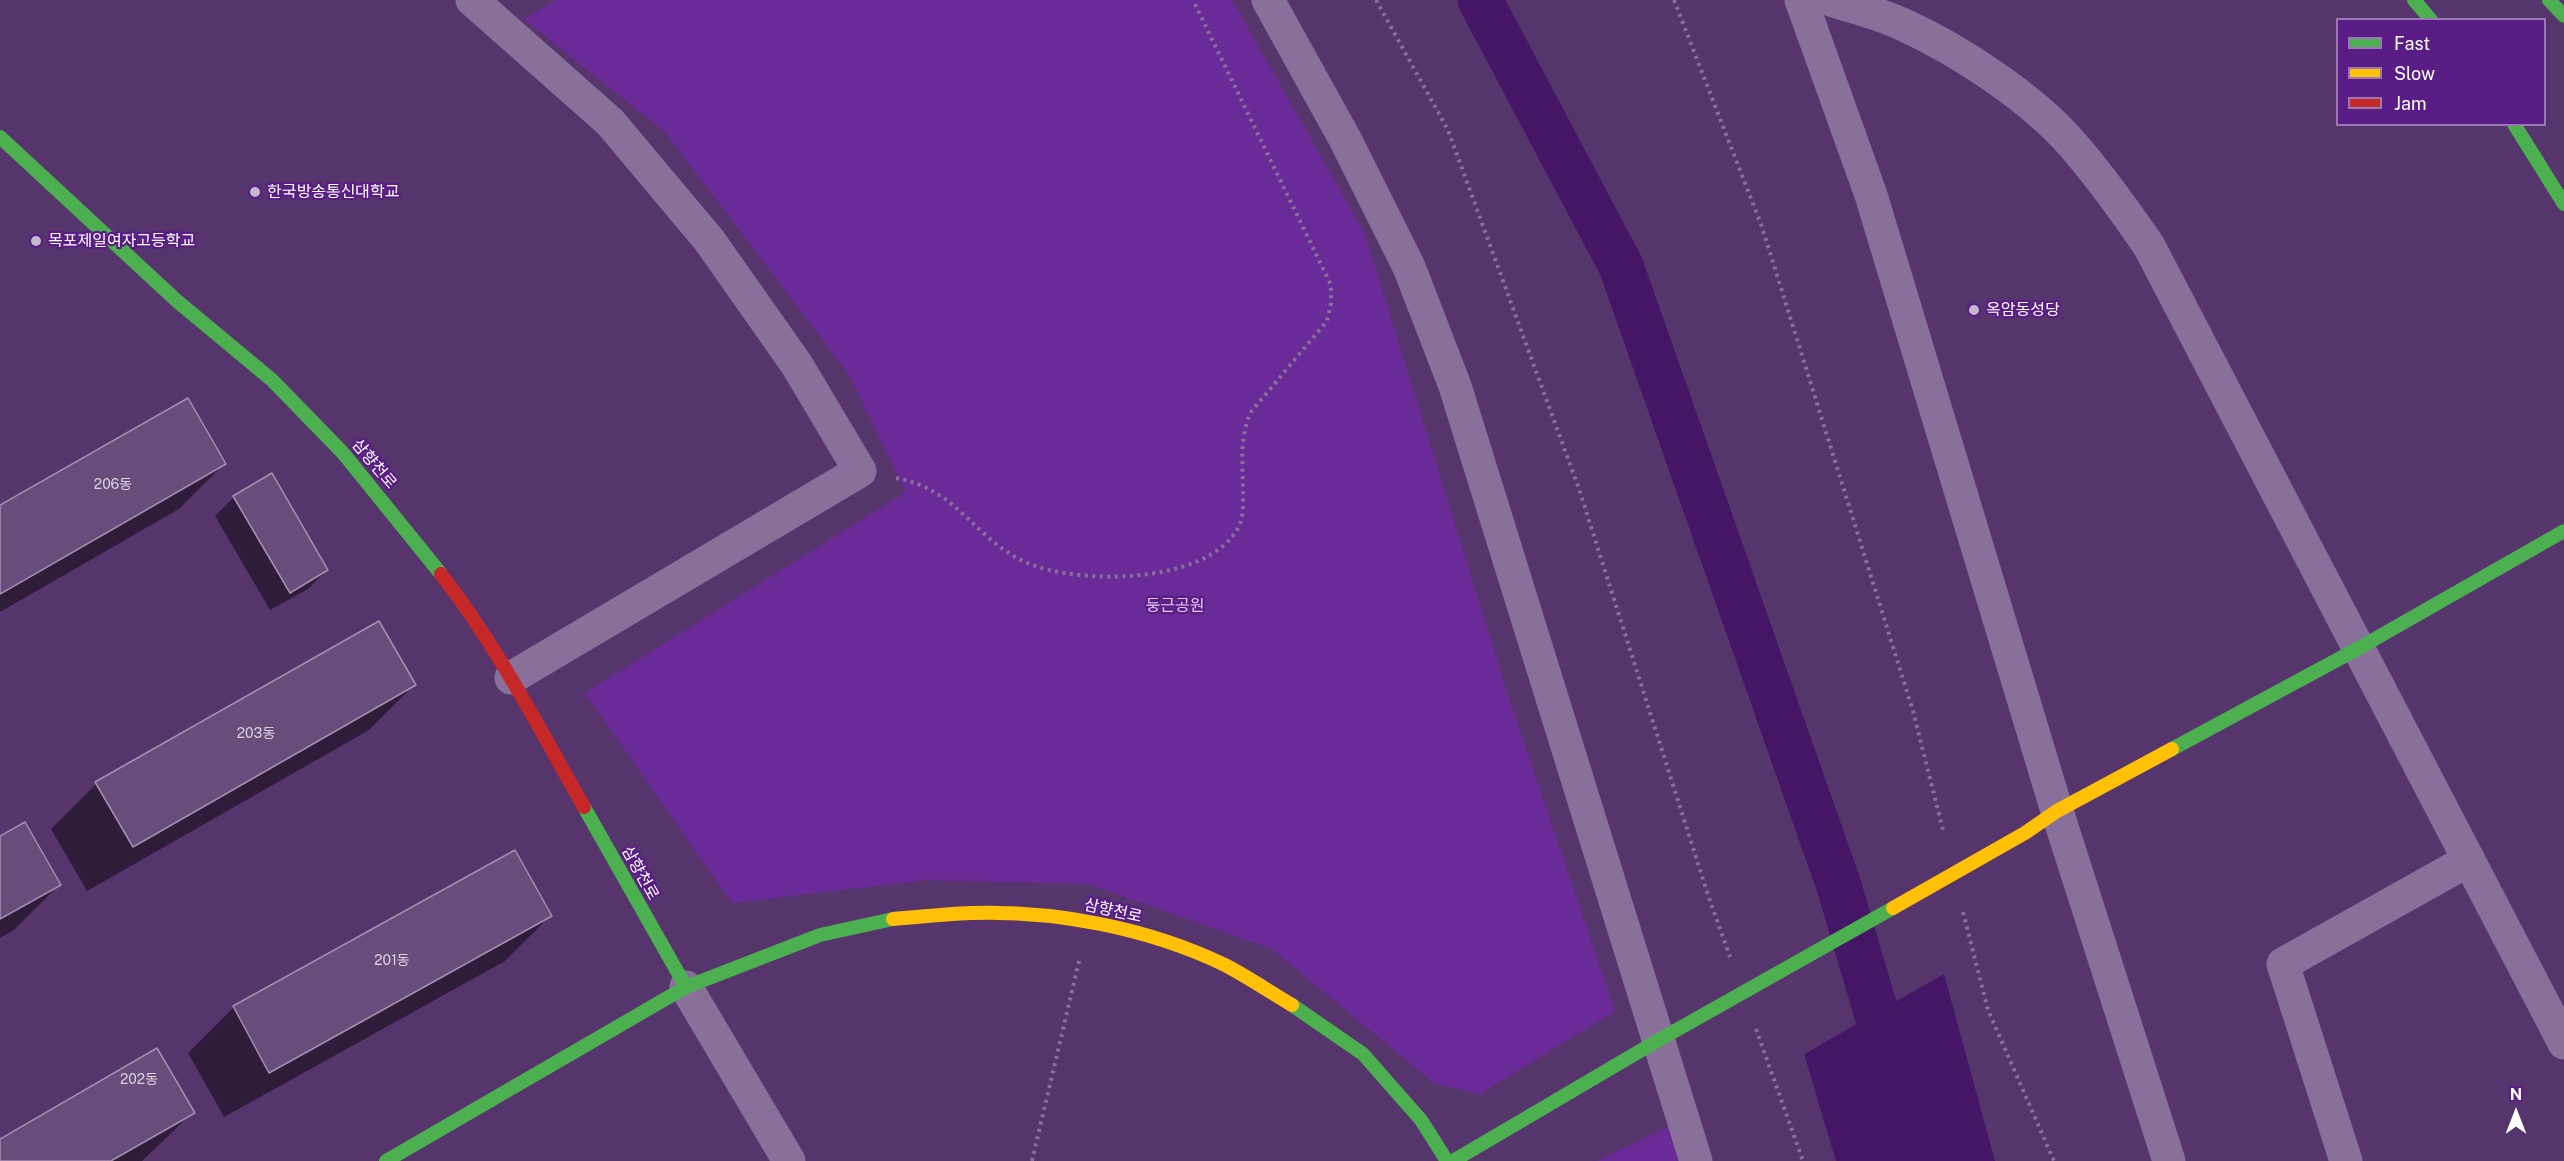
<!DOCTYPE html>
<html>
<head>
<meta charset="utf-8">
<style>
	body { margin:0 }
	#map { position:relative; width:2564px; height:1161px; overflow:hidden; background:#56356d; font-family:"Public Sans",sans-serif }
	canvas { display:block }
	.legend { position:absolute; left:2336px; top:18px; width:210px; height:108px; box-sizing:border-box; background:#5a1d85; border:2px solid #9c77b6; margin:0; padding:8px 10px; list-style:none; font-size:18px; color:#fff }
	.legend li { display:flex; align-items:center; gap:12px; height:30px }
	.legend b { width:30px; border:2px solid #9c77b6 }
	.north { position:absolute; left:2486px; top:1083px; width:60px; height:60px; -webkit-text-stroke:4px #5a1d85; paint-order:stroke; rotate:0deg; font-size:16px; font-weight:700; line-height:24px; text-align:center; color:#fff }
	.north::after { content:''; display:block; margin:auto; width:21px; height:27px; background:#fff; clip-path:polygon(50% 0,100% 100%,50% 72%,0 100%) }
</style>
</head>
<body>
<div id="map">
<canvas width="2564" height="1161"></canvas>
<ul class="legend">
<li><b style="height:8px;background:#4caf50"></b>Fast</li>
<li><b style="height:8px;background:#ffc107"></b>Slow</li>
<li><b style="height:8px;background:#c62828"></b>Jam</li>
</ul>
<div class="north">N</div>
</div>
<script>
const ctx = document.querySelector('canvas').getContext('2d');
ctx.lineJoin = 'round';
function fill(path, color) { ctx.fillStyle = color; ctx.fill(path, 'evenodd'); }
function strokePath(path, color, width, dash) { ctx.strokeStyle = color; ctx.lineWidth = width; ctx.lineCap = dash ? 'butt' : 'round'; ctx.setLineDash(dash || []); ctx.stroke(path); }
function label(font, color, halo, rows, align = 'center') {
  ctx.font = font + ' "Public Sans","Noto Sans KR",sans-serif'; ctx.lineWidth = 4.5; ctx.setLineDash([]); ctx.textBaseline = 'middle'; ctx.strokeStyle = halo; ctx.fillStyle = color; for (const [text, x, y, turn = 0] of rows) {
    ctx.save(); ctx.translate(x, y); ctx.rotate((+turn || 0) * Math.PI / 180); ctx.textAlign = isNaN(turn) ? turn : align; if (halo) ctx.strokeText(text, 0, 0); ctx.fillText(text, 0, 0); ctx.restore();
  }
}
const green = new Path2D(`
	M 556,0 L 1232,0 L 1365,234 L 1508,695 L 1615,1011 L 1480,1094 L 1434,1083 L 1272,949 L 1088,884 L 926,880 L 732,903 L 585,693 L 906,492 L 848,373 L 665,132 L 524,19 Z
	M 1672,1125 L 1683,1161 L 1597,1161 Z`);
const water = new Path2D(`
	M 1944,974 L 1995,1161 L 1836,1161 L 1804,1054 Z`);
const pier = new Path2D(`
	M 1942,971 L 1946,972 L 1801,1056 L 1803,1052 Z`);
const shadow = new Path2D(`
	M 224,464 L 179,509 L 0,612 L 0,507 Z
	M 234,497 L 327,570 L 308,589 L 270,610 L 215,516 Z
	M 414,685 L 369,730 L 87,891 L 51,829 L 96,784 Z
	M 0,838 L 59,885 L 14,930 L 0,938 Z
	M 515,852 L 550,916 L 505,961 L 224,1117 L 188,1053 L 233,1008 Z
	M 193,1112 L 142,1161 L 0,1161 L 0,1140 Z`);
const canal = new Path2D(`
	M 1480,0 L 1621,266 L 1839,886 L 1920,1161`);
const building = new Path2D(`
	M 188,398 L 226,464 L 0,594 L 0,505 Z
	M 272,473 L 328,570 L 290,593 L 233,496 Z
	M 379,621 L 416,685 L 133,847 L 95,782 Z
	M 25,822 L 61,885 L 0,919 L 0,836 Z
	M 515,850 L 552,916 L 269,1073 L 233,1006 Z
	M 157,1048 L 195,1113 L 111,1161 L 0,1161 L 0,1139 Z`);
const path = new Path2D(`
	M 1376,0 L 1448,130 L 1579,489 L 1708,895 L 1730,957
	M 1674,0 L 1762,227 L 1913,711 L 1944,834
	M 896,478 C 957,489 973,537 1023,561 C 1075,586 1207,585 1238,528 C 1244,517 1243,504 1243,492 C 1243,465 1239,437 1251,412 L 1327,321 L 1331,303 L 1331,285 L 1193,0
	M 1963,912 L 1988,1010 L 2054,1161
	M 1756,1029 L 1803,1161
	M 1032,1161 L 1080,957`);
const street = new Path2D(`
	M 472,0 L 610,122 L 709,240 L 797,365 L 860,471 L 511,678
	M 1268,0 L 1345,139 L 1409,267 L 1455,386 L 1696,1161
	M 1801,0 L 1871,195 L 2057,811 L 2169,1161
	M 1831,0 C 1855,8 1881,14 1904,25 C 1959,50 2032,98 2072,144 C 2100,176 2125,211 2149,246 L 2564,1043
	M 686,987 L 789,1161
	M 2346,1161 L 2283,964 L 2469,860`);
const fast = new Path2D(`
	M 2414,0 L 2431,20
	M 2549,0 L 2564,16
	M 2514,124 L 2564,204
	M 0,137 L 177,301 L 272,380 L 343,453 L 441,574
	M 2172,749 L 2359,648 L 2564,531
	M 584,807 L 686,987
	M 1292,1005 L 1363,1054 L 1421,1120 L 1447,1161
	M 386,1161 L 686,987 L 820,935 L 893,919
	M 1453,1161 L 1657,1041 L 1893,908`);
const slow = new Path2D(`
	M 1893,908 L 2025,833 L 2057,811 L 2172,749
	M 893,919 C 919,917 945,914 971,913 C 1055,910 1148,928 1225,965 C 1248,977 1270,992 1292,1005`);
const jam = new Path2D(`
	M 441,574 C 497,646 539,728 584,807`);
const markers = [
	[255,192,6,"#c4b8cc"],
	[36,241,6,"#c4b8cc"],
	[1974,310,6,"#c4b8cc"]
];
const numberNames = [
	["206동",113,485],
	["203동",256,734],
	["201동",392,961],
	["202동",139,1080]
];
const poiNames = [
	["한국방송통신대학교",267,192],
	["목포제일여자고등학교",48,241],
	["옥암동성당",1986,310]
];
const streetNames = [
	["삼향천로",374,464,50],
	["삼향천로",640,873,61],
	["삼향천로",1113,911,13]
];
const parkNames = [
	["둥근공원",1175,606]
];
fill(green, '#6a2b99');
fill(water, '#451665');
fill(pier, '#56356d');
fill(shadow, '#0007');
strokePath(canal, '#451665', 45);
fill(building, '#684d7b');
strokePath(building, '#a38fb1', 1.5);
strokePath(path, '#89709b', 4, [3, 4.5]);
strokePath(street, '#89709b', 33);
strokePath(fast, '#4caf50', 14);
strokePath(slow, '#ffc107', 14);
strokePath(jam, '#c62828', 14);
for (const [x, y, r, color] of markers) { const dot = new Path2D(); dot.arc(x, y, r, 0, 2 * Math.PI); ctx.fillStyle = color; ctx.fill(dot); strokePath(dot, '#5a1d85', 2); }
label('14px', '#d9d2de', null, numberNames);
label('16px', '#fff', '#5a1d85', poiNames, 'left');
label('16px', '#fff', '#5a1d85', streetNames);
label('16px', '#e4c9f8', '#5a1d85', parkNames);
</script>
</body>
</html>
